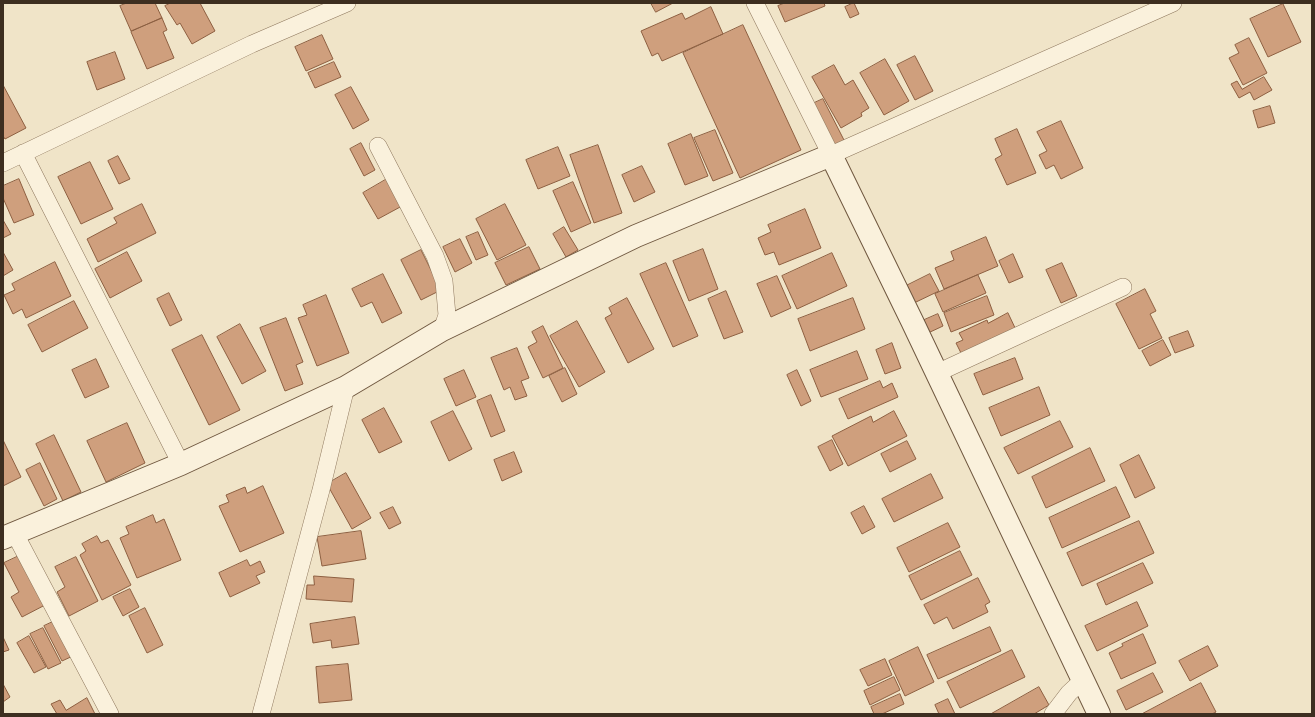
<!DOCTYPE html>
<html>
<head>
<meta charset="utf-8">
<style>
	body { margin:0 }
	#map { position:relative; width:1315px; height:717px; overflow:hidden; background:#f0e4c8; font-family:"Source Serif 4",serif }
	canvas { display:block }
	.frame { position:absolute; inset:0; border:4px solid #3d2e20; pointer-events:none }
</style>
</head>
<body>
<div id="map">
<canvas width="1315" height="717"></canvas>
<div class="frame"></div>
</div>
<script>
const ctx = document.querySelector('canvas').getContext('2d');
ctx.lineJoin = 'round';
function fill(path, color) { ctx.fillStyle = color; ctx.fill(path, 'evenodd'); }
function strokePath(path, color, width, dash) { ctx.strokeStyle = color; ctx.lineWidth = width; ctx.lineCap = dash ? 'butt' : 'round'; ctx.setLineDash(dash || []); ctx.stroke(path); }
const building = new Path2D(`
	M 127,3 L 155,3 L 162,18 L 131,31 L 120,6 Z
	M 171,3 L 200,3 L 215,31 L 192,44 L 180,23 L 177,25 L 165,6 Z
	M 651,3 L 673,3 L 656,12 Z
	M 785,3 L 824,3 L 825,6 L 785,22 L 778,6 Z
	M 854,3 L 859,14 L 850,18 L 845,7 Z
	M 1283,4 L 1301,42 L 1268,57 L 1250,19 Z
	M 711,7 L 723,34 L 662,61 L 658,53 L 652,56 L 641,31 L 682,13 L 685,19 Z
	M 162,18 L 167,30 L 163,32 L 174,58 L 147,69 L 131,32 Z
	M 743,25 L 801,150 L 740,178 L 683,53 Z
	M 322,35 L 333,59 L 306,71 L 295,47 Z
	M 1249,38 L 1267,73 L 1243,85 L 1229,58 L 1239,53 L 1235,45 Z
	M 115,52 L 125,79 L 97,90 L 87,62 Z
	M 915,56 L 933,91 L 915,100 L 897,65 Z
	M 885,59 L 909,101 L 884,115 L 860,73 Z
	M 334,62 L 341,77 L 315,88 L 308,73 Z
	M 834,65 L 845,85 L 853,80 L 869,108 L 861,113 L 862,116 L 841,128 L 812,77 Z
	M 1264,77 L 1272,90 L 1254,100 L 1250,92 L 1239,98 L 1231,84 L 1237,81 L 1242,89 Z
	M 3,85 L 26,128 L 5,139 L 3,136 Z
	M 351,87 L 369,120 L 353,129 L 335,95 Z
	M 823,99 L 845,142 L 833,148 L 810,105 Z
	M 1270,106 L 1275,123 L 1258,128 L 1253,111 Z
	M 1061,121 L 1083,168 L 1061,179 L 1054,165 L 1046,169 L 1039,155 L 1047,151 L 1037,132 Z
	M 1017,129 L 1036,173 L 1007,185 L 995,159 L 1002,155 L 995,139 Z
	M 715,130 L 733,173 L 713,181 L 694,138 Z
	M 691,134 L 708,176 L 685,185 L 668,144 Z
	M 361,143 L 375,170 L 364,176 L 350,149 Z
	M 598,145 L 622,213 L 594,223 L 570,155 Z
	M 558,147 L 570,176 L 538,189 L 526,160 Z
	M 118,156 L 130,179 L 119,184 L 108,161 Z
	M 90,162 L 113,209 L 81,224 L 58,177 Z
	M 642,166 L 655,192 L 634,202 L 622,175 Z
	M 19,179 L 34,215 L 14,223 L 3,198 L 3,186 Z
	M 387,179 L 402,206 L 378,219 L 363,193 Z
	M 573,182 L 591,223 L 571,232 L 553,191 Z
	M 142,204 L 156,233 L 98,262 L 87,239 L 117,223 L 114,218 Z
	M 505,204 L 526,245 L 497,260 L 476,219 Z
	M 805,209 L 821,248 L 779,265 L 774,252 L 765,255 L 758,238 L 771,232 L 768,225 Z
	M 3,220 L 11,234 L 3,238 Z
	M 564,227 L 578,250 L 566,257 L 553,234 Z
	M 478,232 L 488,255 L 476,260 L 466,237 Z
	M 986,237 L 998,266 L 944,289 L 935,268 L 954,260 L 951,252 Z
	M 460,239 L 472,263 L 455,272 L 443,247 Z
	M 529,247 L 540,269 L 506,285 L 495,263 Z
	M 703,249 L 718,289 L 689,301 L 673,261 Z
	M 421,250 L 441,290 L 421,300 L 401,260 Z
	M 3,252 L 13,270 L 3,276 Z
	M 127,252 L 142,281 L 110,298 L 95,269 Z
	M 832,253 L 847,286 L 797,309 L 782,276 Z
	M 1013,254 L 1023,277 L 1009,283 L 999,261 Z
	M 55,262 L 71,296 L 26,318 L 22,309 L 13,314 L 4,295 L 15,290 L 12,284 Z
	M 666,263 L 698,336 L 673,347 L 640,274 Z
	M 1062,263 L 1077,296 L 1061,303 L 1046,270 Z
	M 383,274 L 402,313 L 382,323 L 372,302 L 361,307 L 352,289 Z
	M 930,274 L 939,291 L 914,303 L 906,286 Z
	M 978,275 L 986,293 L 943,312 L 935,294 Z
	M 777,276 L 791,308 L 771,317 L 757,284 Z
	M 1145,289 L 1156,311 L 1150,314 L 1162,338 L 1139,349 L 1116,304 Z
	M 726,291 L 743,332 L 724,339 L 708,299 Z
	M 169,293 L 182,320 L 170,326 L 157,299 Z
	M 326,295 L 349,353 L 317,366 L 298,318 L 307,315 L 303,305 Z
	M 987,296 L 994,315 L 951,332 L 944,313 Z
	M 627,298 L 654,349 L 628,363 L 605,318 L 612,314 L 609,308 Z
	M 853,298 L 865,329 L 810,351 L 798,319 Z
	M 74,301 L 88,328 L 42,352 L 28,325 Z
	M 1008,313 L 1017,332 L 963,357 L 956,343 L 963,340 L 959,333 L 987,320 L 988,323 Z
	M 938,314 L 943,326 L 928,333 L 922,321 Z
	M 286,318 L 303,362 L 296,365 L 303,384 L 285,391 L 260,328 Z
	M 577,321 L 605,372 L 579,387 L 550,336 Z
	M 240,324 L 266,371 L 242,384 L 217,337 Z
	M 543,326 L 563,368 L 543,378 L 528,347 L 537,342 L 532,332 Z
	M 1188,331 L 1194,346 L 1175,353 L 1169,338 Z
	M 202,335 L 240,410 L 209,425 L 172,350 Z
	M 1163,340 L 1171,355 L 1150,366 L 1142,351 Z
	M 892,343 L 901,368 L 885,374 L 876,350 Z
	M 517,348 L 529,378 L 521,381 L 527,396 L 515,400 L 510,387 L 504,390 L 491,358 Z
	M 857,351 L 868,379 L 821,397 L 810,370 Z
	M 1015,358 L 1023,379 L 983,395 L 974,374 Z
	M 96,359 L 109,387 L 85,398 L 72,370 Z
	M 565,368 L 577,394 L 562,402 L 549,376 Z
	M 464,370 L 476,397 L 456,406 L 444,379 Z
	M 797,370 L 811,401 L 801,406 L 787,375 Z
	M 880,381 L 883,388 L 892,383 L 898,397 L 848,419 L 839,399 Z
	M 1039,387 L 1050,415 L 1001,436 L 989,408 Z
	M 491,395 L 505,431 L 491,437 L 477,401 Z
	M 384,408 L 402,442 L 379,453 L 362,420 Z
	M 453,411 L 472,449 L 449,461 L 431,422 Z
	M 894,411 L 907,436 L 848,466 L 832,436 L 871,416 L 873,422 Z
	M 1060,421 L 1073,447 L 1018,474 L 1004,448 Z
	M 127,423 L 145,463 L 106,482 L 87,441 Z
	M 54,435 L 81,492 L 63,501 L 36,444 Z
	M 3,440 L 21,477 L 3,486 Z
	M 832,440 L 843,464 L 830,471 L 818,447 Z
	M 907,441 L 916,459 L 890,472 L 881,454 Z
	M 1090,448 L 1105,481 L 1046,508 L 1032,477 Z
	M 514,452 L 522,472 L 502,481 L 494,460 Z
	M 1139,455 L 1155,488 L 1135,498 L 1120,465 Z
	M 40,463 L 57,499 L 44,506 L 26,470 Z
	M 346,473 L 371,518 L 352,529 L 327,484 Z
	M 931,474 L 943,498 L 894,522 L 882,499 Z
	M 263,486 L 284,533 L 240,552 L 219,506 L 229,502 L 226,495 L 245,487 L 247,493 Z
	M 1116,487 L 1130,517 L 1062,548 L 1049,518 Z
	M 864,506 L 875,527 L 862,534 L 851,513 Z
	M 393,507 L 401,523 L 389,529 L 380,513 Z
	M 153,515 L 156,523 L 164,519 L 181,560 L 137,578 L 120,538 L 129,534 L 126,527 Z
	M 1139,521 L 1154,553 L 1082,586 L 1067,553 Z
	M 948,523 L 960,547 L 909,572 L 897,548 Z
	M 361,531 L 366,559 L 322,566 L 317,537 Z
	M 97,536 L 101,543 L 108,540 L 131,585 L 102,600 L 80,555 L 86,551 L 82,544 Z
	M 960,551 L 972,575 L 921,600 L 909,576 Z
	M 21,555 L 47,604 L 22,617 L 11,597 L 19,592 L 4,563 Z
	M 76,557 L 98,601 L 69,616 L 57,592 L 65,587 L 55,567 Z
	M 247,560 L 250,566 L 260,561 L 265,572 L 256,576 L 260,583 L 230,597 L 219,573 Z
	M 1143,563 L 1153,583 L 1106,605 L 1097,584 Z
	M 314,576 L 354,579 L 352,602 L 306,599 L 307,585 L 314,585 Z
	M 978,578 L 990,602 L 985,605 L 988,612 L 953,629 L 947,617 L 934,624 L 924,605 Z
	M 130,589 L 139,607 L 123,616 L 113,597 Z
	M 1137,602 L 1148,626 L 1097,651 L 1085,626 Z
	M 145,608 L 163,645 L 147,653 L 129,616 Z
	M 355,617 L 359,644 L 332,648 L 331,640 L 313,643 L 310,624 Z
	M 57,620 L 75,655 L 62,661 L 44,626 Z
	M 990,627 L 1001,651 L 938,679 L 927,655 Z
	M 43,628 L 61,663 L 48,669 L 30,634 Z
	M 1143,634 L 1156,663 L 1121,679 L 1109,653 L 1123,646 L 1122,644 Z
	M 29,636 L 46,667 L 34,673 L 17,643 Z
	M 3,637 L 9,650 L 3,652 Z
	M 1208,646 L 1218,666 L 1190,681 L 1179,661 Z
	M 918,647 L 934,682 L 905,696 L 889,661 Z
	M 1012,650 L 1025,677 L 960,708 L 947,682 Z
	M 885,659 L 892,675 L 868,686 L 860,670 Z
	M 348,664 L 352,700 L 319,703 L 316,667 Z
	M 1153,673 L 1163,692 L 1126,710 L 1117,691 Z
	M 894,677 L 900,690 L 870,705 L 864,691 Z
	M 1201,683 L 1216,712 L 1212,714 L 1142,714 Z
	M 3,684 L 10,697 L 3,702 Z
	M 1039,687 L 1049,705 L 1034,714 L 991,714 Z
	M 900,694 L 904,704 L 882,714 L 874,714 L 871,707 Z
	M 87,698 L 95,714 L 57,714 L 51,704 L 60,700 L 66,710 Z
	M 948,699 L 955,714 L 939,714 L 935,705 Z`);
const street = new Path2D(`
	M 755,3 L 831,155 L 1173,3
	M 378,146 L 435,256 L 444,281 L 447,315 L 442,330
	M 23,153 L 181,464
	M 3,163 L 252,44 L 347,3
	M 937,373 L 1123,287
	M 14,532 L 110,714
	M 261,714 L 321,490 L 346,387
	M 1053,714 L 1069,693 L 1083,680`);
const secondary = new Path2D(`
	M 3,538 L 181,464 L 346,387 L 442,330 L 636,236 L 831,155 L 912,321 L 1099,714`);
fill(building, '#cf9f7d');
strokePath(building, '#8d5f41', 1);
strokePath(street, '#8d765c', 18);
strokePath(secondary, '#6f573f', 24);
strokePath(street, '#faf1dc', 17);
strokePath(secondary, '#faf1dc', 22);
</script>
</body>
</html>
